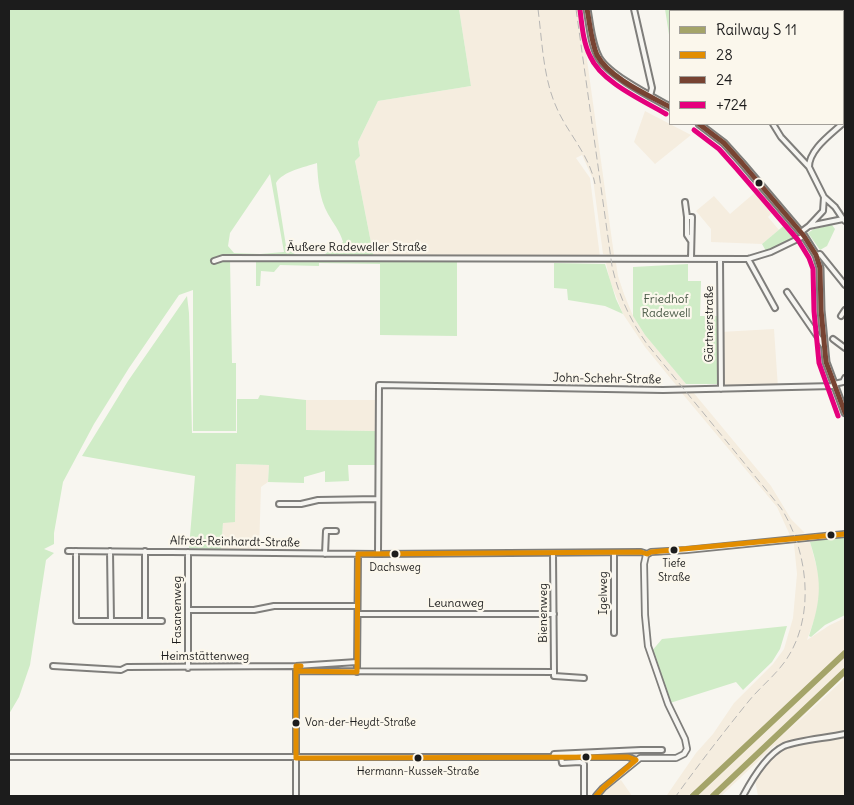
<!DOCTYPE html>
<html>
<head>
<meta charset="utf-8">
<style>
	body { margin:0 }
	#map { position:relative; width:854px; height:805px; overflow:hidden; background:#f8f6f0; font-family:Delius,sans-serif }
	canvas { display:block }
	.frame { position:absolute; inset:0; border:10px solid #1c1c1c; pointer-events:none }
	.legend { position:absolute; left:669px; top:10px; width:175px; height:115px; box-sizing:border-box; background:#fbf7ec; border:1px solid #a29f99; margin:0; padding:6px 9px; list-style:none; font-size:15px; color:#1c1c1c }
	.legend li { display:flex; align-items:center; gap:10px; height:25px }
	.legend b { width:25px; border:1px solid #a29f99 }
</style>
</head>
<body>
<div id="map">
<canvas width="854" height="805"></canvas>
<div class="frame"></div>
<ul class="legend">
<li><b style="height:6px;background:#a4a469"></b>Railway S 11</li>
<li><b style="height:6px;background:#e28d00"></b>28</li>
<li><b style="height:6px;background:#774332"></b>24</li>
<li><b style="height:6px;background:#e5007d"></b>+724</li>
</ul>
</div>
<script>
const ctx = document.querySelector('canvas').getContext('2d');
ctx.lineJoin = 'round';
function fill(path, color) { ctx.fillStyle = color; ctx.fill(path, 'evenodd'); }
function strokePath(path, color, width, dash) { ctx.strokeStyle = color; ctx.lineWidth = width; ctx.lineCap = dash ? 'butt' : 'round'; ctx.setLineDash(dash || []); ctx.stroke(path); }
function label(font, color, halo, rows, align = 'center') {
  ctx.font = font + ' Delius,sans-serif'; ctx.lineWidth = 4.5; ctx.setLineDash([]); ctx.textBaseline = 'middle'; ctx.strokeStyle = halo; ctx.fillStyle = color; for (const [text, x, y, turn = 0] of rows) {
    ctx.save(); ctx.translate(x, y); ctx.rotate((+turn || 0) * Math.PI / 180); ctx.textAlign = isNaN(turn) ? turn : align; if (halo) ctx.strokeText(text, 0, 0); ctx.fillText(text, 0, 0); ctx.restore();
  }
}
const built = new Path2D(`
	M 459,9 L 580,9 L 614,255 L 613,255 L 614,262 L 616,263 L 618,276 L 624,294 L 633,316 L 645,335 L 686,384 L 684,385 L 689,392 L 693,392 L 771,486 L 791,519 L 805,533 L 797,534 L 800,543 L 810,542 L 819,576 L 819,598 L 817,612 L 807,640 L 830,625 L 845,618 L 845,675 L 786,733 L 845,678 L 845,796 L 758,796 L 755,780 L 761,770 L 780,750 L 775,745 L 721,796 L 667,795 L 696,753 L 713,734 L 734,703 L 773,664 L 784,649 L 793,618 L 797,574 L 794,544 L 777,507 L 681,392 L 683,391 L 676,385 L 645,347 L 623,314 L 610,281 L 606,263 L 608,262 L 607,255 L 603,254 L 593,179 L 582,155 L 576,158 L 590,178 L 600,257 L 374,258 L 355,161 L 360,156 L 358,142 L 378,101 L 471,86 Z
	M 645,111 L 691,135 L 655,164 L 634,142 Z
	M 759,189 L 776,209 L 768,217 L 779,230 L 762,244 L 711,242 L 711,229 L 696,211 L 714,196 L 730,214 Z
	M 774,329 L 778,388 L 721,389 L 720,332 Z
	M 306,400 L 375,400 L 375,431 L 306,430 Z
	M 236,464 L 269,465 L 268,482 L 261,487 L 259,550 L 221,549 L 223,522 L 235,521 Z
	M 621,780 L 632,796 L 600,796 L 606,789 Z`);
const green = new Path2D(`
	M 9,9 L 459,9 L 471,86 L 378,101 L 358,142 L 360,156 L 355,161 L 374,258 L 380,258 L 381,261 L 457,261 L 457,336 L 380,335 L 380,264 L 319,263 L 319,266 L 280,265 L 274,272 L 261,271 L 260,286 L 256,286 L 256,261 L 230,260 L 232,363 L 236,363 L 236,431 L 193,431 L 193,290 L 179,295 L 129,368 L 94,424 L 63,482 L 54,533 L 54,544 L 44,549 L 54,553 L 46,560 L 30,665 L 19,697 L 9,714 ZM 317,163 C 318,180 319,198 328,214 C 333,223 340,231 343,242 L 325,254 L 315,255 L 295,254 L 288,250 L 286,246 L 276,183 C 283,171 305,167 317,163 ZM 270,174 L 284,252 L 260,254 L 234,253 L 228,246 L 230,233 Z
	M 665,9 L 845,9 L 845,118 L 843,120 L 843,11 L 670,11 L 670,41 Z
	M 787,223 L 796,234 L 794,237 L 766,251 L 762,244 Z
	M 832,225 L 835,229 L 827,246 L 820,250 L 808,233 L 814,229 Z
	M 554,263 L 605,264 L 616,299 L 623,314 L 605,306 L 568,300 L 567,289 L 554,288 Z
	M 688,264 L 688,281 L 701,281 L 700,316 L 717,316 L 717,384 L 686,384 L 645,335 L 633,316 L 633,267 Z
	M 187,296 L 189,313 L 192,433 L 237,433 L 237,399 L 258,399 L 260,395 L 306,400 L 306,430 L 375,431 L 376,465 L 348,465 L 349,481 L 325,482 L 325,471 L 304,477 L 304,483 L 268,482 L 269,465 L 236,464 L 235,522 L 223,523 L 221,549 L 189,548 L 195,476 L 82,456 L 128,381 Z
	M 845,535 L 845,615 L 825,625 L 811,637 L 809,636 C 822,598 822,580 810,542 Z
	M 787,626 L 780,649 L 772,662 L 743,690 L 736,682 L 670,703 L 651,652 L 662,639 Z`);
const minor = new Path2D(`
	M 634,9 L 652,88 L 650,96
	M 773,124 L 781,137 L 809,167
	M 824,197 L 835,207 L 843,219
	M 685,202 L 687,217 L 692,217 L 691,258
	M 687,217 L 687,235 L 691,241
	M 809,226 L 823,211 L 824,197 L 809,167 C 809,150 830,135 842,124
	M 801,232 L 809,226 L 843,219 L 845,221
	M 816,255 L 820,254 L 845,285
	M 720,259 L 721,389
	M 748,259 L 775,308
	M 214,261 L 223,258 L 748,259 L 771,252 L 804,236
	M 787,292 L 824,346
	M 841,316 L 845,310
	M 833,339 L 845,348
	M 834,384 L 843,382 L 845,378
	M 279,504 L 301,504 L 318,500 L 378,499
	M 68,551 L 378,554 L 641,552 L 647,554
	M 76,551 L 76,621 L 162,621
	M 110,551 L 111,621
	M 145,551 L 145,621
	M 325,554 L 326,531 L 336,531
	M 378,554 L 379,385 L 663,390 L 834,386
	M 553,554 L 554,672
	M 188,610 L 254,610 L 274,606 L 357,606
	M 358,614 L 554,614
	M 614,633 L 614,553
	M 53,666 L 121,670 L 127,667 L 296,666 L 357,662
	M 188,668 L 188,552
	M 296,671 L 554,672 L 554,676 L 584,678
	M 357,672 L 358,554
	M 9,757 L 628,757 L 636,760
	M 553,757 L 554,754 L 641,750 L 662,750
	M 561,757 L 562,763 L 580,762 L 584,764 L 584,796
	M 296,758 L 296,670
	M 296,758 L 296,796
	M 743,796 C 752,779 766,755 784,746 C 799,740 828,738 845,734`);
const tertiary = new Path2D(`
	M 596,796 L 603,788 L 640,758 L 676,758 L 684,754 L 687,749 L 685,739 L 668,704 L 648,646 L 645,615 L 644,564 L 646,555 L 651,552 L 686,550 L 845,534`);
const secondary = new Path2D(`
	M 587,9 C 590,25 591,44 599,58 C 610,76 652,97 670,107
	M 699,124 L 724,143 L 742,163 L 804,236 L 816,255 L 820,268 L 821,310 L 826,362 L 845,413`);
const rail = new Path2D(`
	M 538,9 C 542,40 543,75 555,104 C 566,132 589,153 595,184
	M 576,9 L 612,266 C 618,294 630,320 647,344 L 781,508 C 808,551 816,616 786,660 C 775,676 760,687 748,702 C 723,733 699,764 676,796
	M 689,796 L 746,747`);
const bus1 = new Path2D(`
	M 358,554 L 641,552 L 647,554 L 651,552 L 845,534
	M 296,671 L 357,672 L 358,554
	M 296,758 L 628,757 L 636,760
	M 296,758 L 296,666 L 301,666
	M 596,796 L 603,788 L 636,760`);
const bus2 = new Path2D(`
	M 587,9 C 590,24 591,41 597,55 C 609,78 648,95 670,107
	M 699,124 L 724,143 L 742,163 L 804,236 L 816,255 L 820,268 L 821,310 L 826,362 L 845,413`);
const bus3 = new Path2D(`
	M 580,10 C 582,25 583,42 590,56 C 601,82 642,100 666,114
	M 694,130 L 719,149 L 736,168 L 798,240 L 809,258 L 813,269 L 814,311 L 819,363 L 838,416`);
const rail1 = new Path2D(`
	M 693,796 L 845,653
	M 713,796 L 845,671`);
const markers = [
	[759,183,4.5,"#1c1c1c"],
	[831,535,4.5,"#1c1c1c"],
	[674,550,4.5,"#1c1c1c"],
	[395,554,4.5,"#1c1c1c"],
	[296,723,4.5,"#1c1c1c"],
	[586,757,4.5,"#1c1c1c"],
	[418,758,4.5,"#1c1c1c"]
];
const busNames = [
	["Tiefe",674,564],
	["Straße",674,578],
	["Dachsweg",395,568],
	["Von-der-Heydt-Straße",305,723,"left"],
	["Hermann-Kussek-Straße",418,772]
];
const streetNames = [
	["Äußere Radeweller Straße",357,248],
	["Gärtnerstraße",710,324,-90],
	["John-Schehr-Straße",607,379,1],
	["Alfred-Reinhardt-Straße",235,542,1],
	["Igelweg",604,593,-90],
	["Leunaweg",456,604],
	["Fasanenweg",178,610,-90],
	["Bienenweg",544,613,-90],
	["Heimstättenweg",205,657]
];
const parkNames = [
	["Friedhof",666,300],
	["Radewell",666,314]
];
fill(built, '#f5eddf');
fill(green, '#d0ecc7');
strokePath(minor, '#7f7e7b', 8);
strokePath(tertiary, '#7f7e7b', 8);
strokePath(secondary, '#7f7e7b', 9);
strokePath(minor, '#f6f5f1', 4);
strokePath(tertiary, '#f6f5f1', 4.5);
strokePath(secondary, '#f6f5f1', 5);
strokePath(rail, '#b7b6b4', 1, [8, 4]);
strokePath(bus1, '#e28d00', 5);
strokePath(bus2, '#774332', 5);
strokePath(bus3, '#e5007d', 5);
strokePath(rail1, '#a4a469', 6);
for (const [x, y, r, color] of markers) { const dot = new Path2D(); dot.arc(x, y, r, 0, 2 * Math.PI); ctx.fillStyle = color; ctx.fill(dot); strokePath(dot, '#fbf7ec', 2); }
label('11px', '#1c1c1c', '#fbf7ec', busNames);
label('12px', '#1c1c1c', '#fbf7ec', streetNames);
label('12px', '#485845', '#fbf7ec', parkNames);
</script>
</body>
</html>
